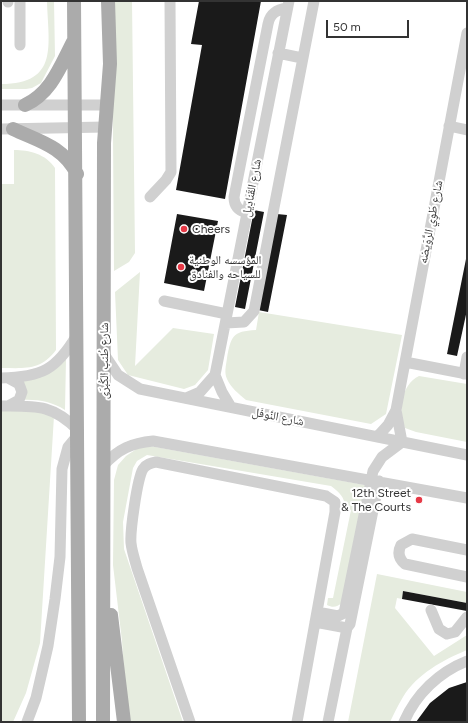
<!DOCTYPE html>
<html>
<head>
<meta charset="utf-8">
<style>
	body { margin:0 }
	#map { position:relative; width:468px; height:723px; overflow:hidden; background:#fff; font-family:Figtree,sans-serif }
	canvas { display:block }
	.frame { position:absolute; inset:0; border:2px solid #333; pointer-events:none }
	.scale { position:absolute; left:326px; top:20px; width:83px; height:18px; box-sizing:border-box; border:2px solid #333; border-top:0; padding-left:5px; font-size:12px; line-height:14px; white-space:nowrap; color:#333; -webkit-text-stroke:3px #fff; paint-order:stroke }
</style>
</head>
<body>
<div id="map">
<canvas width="468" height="723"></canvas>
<div class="frame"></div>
<div class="scale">50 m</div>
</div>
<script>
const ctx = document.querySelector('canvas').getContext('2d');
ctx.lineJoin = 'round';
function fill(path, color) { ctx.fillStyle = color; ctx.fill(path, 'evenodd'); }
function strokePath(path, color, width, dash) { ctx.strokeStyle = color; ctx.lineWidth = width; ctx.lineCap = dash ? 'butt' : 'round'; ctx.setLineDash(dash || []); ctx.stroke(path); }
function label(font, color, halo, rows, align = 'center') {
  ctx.font = font + ' Figtree,"Noto Naskh Arabic",sans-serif'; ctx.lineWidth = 4; ctx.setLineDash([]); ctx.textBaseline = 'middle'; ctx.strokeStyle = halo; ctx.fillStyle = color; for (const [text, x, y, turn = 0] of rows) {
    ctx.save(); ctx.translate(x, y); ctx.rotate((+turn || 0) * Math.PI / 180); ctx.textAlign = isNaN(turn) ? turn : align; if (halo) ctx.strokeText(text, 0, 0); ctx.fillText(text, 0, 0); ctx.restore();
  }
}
const green = new Path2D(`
	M 47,1 L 54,1 L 55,56 L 41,83 L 32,88 L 26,89 L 1,89 L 1,84 C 60,84 48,44 47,1 Z
	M 112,1 L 132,1 L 135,253 L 129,262 L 114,271 Z
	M 14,150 C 29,150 46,154 55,168 L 56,350 C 40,371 25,368 1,368 L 1,184 L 14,184 Z
	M 140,272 L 135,366 L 173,328 L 214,334 L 208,370 L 195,385 L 184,389 L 128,375 L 118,360 L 115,292 Z
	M 259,312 L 402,335 L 386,414 L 371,424 L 246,400 C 239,394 231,388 227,379 C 224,372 226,366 227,358 C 231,337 232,331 256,330 Z
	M 66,359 L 65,410 C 51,401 37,399 20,400 L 23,381 Z
	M 419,376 L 467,384 L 467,442 L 416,432 L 405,428 C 398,410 401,385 419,376 Z
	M 31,409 L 54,416 L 40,643 L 26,693 L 13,722 L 1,722 L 1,410 Z
	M 150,446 L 365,485 L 342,603 C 337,607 333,608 327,605 L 328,598 L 333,598 L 351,510 L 345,508 C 345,497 339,492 331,486 L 147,455 L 137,461 L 133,468 L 123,522 L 124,549 L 183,722 L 128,722 L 127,718 L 122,641 L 113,565 L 114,480 L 118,465 L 126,456 L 138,448 Z
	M 377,574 L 467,592 L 467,603 L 403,591 L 402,599 L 397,598 L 395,608 L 434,656 L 467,635 L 467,650 C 443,660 417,674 403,697 C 398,705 394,714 390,722 L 348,722 Z`);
const building = new Path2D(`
	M 199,1 L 261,1 L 225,199 L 176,190 L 202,45 L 191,44 Z
	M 254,210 L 264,212 L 245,309 L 235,307 Z
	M 177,214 L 218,221 L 204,291 L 164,283 Z
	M 277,214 L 287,215 L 268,312 L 258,310 Z
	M 466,259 L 467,310 L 457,356 L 447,354 Z
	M 403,591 L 467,603 L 467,611 L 402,599 Z
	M 467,682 L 467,722 L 416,722 L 430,703 L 449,688 Z`);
const minor = new Path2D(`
	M 20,1 L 20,45
	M 8,2 L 8,1
	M 278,53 L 302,58
	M 1,105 L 107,105
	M 449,126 L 467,130
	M 1,129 L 105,127
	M 150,197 L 166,180 L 171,172 L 170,1
	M 247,213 C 239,211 234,206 234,197 L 268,24 C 270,13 277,10 287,8
	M 164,301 L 227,314
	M 226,323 L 244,322 L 254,311 L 314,1
	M 104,354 L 118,375 L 140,389 L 467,455
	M 405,362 L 467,374
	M 464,374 L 467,357
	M 215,375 L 222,392 L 231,407
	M 1,378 C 42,377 56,370 77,335
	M 186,398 L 200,392 L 215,375 L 289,1
	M 1,406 C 36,406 52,404 78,430
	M 8,406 L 19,400 L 22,392 L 19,384 L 8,378
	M 377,437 L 388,425 L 396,410
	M 104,465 C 118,449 132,443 153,441 L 467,498
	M 467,550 L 412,539 L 401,545 C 397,553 399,559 405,564 L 467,577
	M 431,610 L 439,629 L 447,634 L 455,632 L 467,617
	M 317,612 L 338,616 L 344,613 L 373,471 L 382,457 L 402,442 L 396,410 L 467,33
	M 315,622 L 347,628 L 350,624 L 379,481
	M 27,722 L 36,698 L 48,646 L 55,599 L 60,557 L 62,469 L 68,447 L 78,435
	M 190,722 L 137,568 C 135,560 132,552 131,543 C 130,532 137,479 143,469 C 146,464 151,463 156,462 L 326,496 L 335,502 L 335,512 L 297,722
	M 328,722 L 347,628
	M 404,722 C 416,694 439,672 467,661`);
const major = new Path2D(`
	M 74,1 L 79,722
	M 25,105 C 51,93 60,67 73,42
	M 13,129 C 38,141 63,146 77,174
	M 111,615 L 124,722
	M 103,722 L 104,143 L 110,64 L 108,1`);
const markers = [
	[184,229,4,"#e63946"],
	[181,267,4,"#e63946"],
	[419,500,4,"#e63946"]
];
const streetNames = [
	["شارع القَنادِيل",252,188,-79],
	["شارع طَوِي الرِّوَيضه",431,222,-79],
	["شارع طُنب الكُبرَى",104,361,-90],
	["شارع النَّوفَل",278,417,11]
];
const poiNames = [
	["Cheers",192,229],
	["المؤسسه الوطنية",189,260],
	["للسياحه والفنادق",189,274],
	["12th Street",411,493,"right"],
	["& The Courts",411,507,"right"]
];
fill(green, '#e6ecdf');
fill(building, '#1a1a1a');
strokePath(minor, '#d0d0d0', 11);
strokePath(major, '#ababab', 14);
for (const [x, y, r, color] of markers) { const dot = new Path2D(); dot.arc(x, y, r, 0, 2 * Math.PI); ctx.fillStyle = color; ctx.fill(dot); strokePath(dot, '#fff', 1.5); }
label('12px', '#333', '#fff', streetNames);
label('12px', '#333', '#fff', poiNames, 'left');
</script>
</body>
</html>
